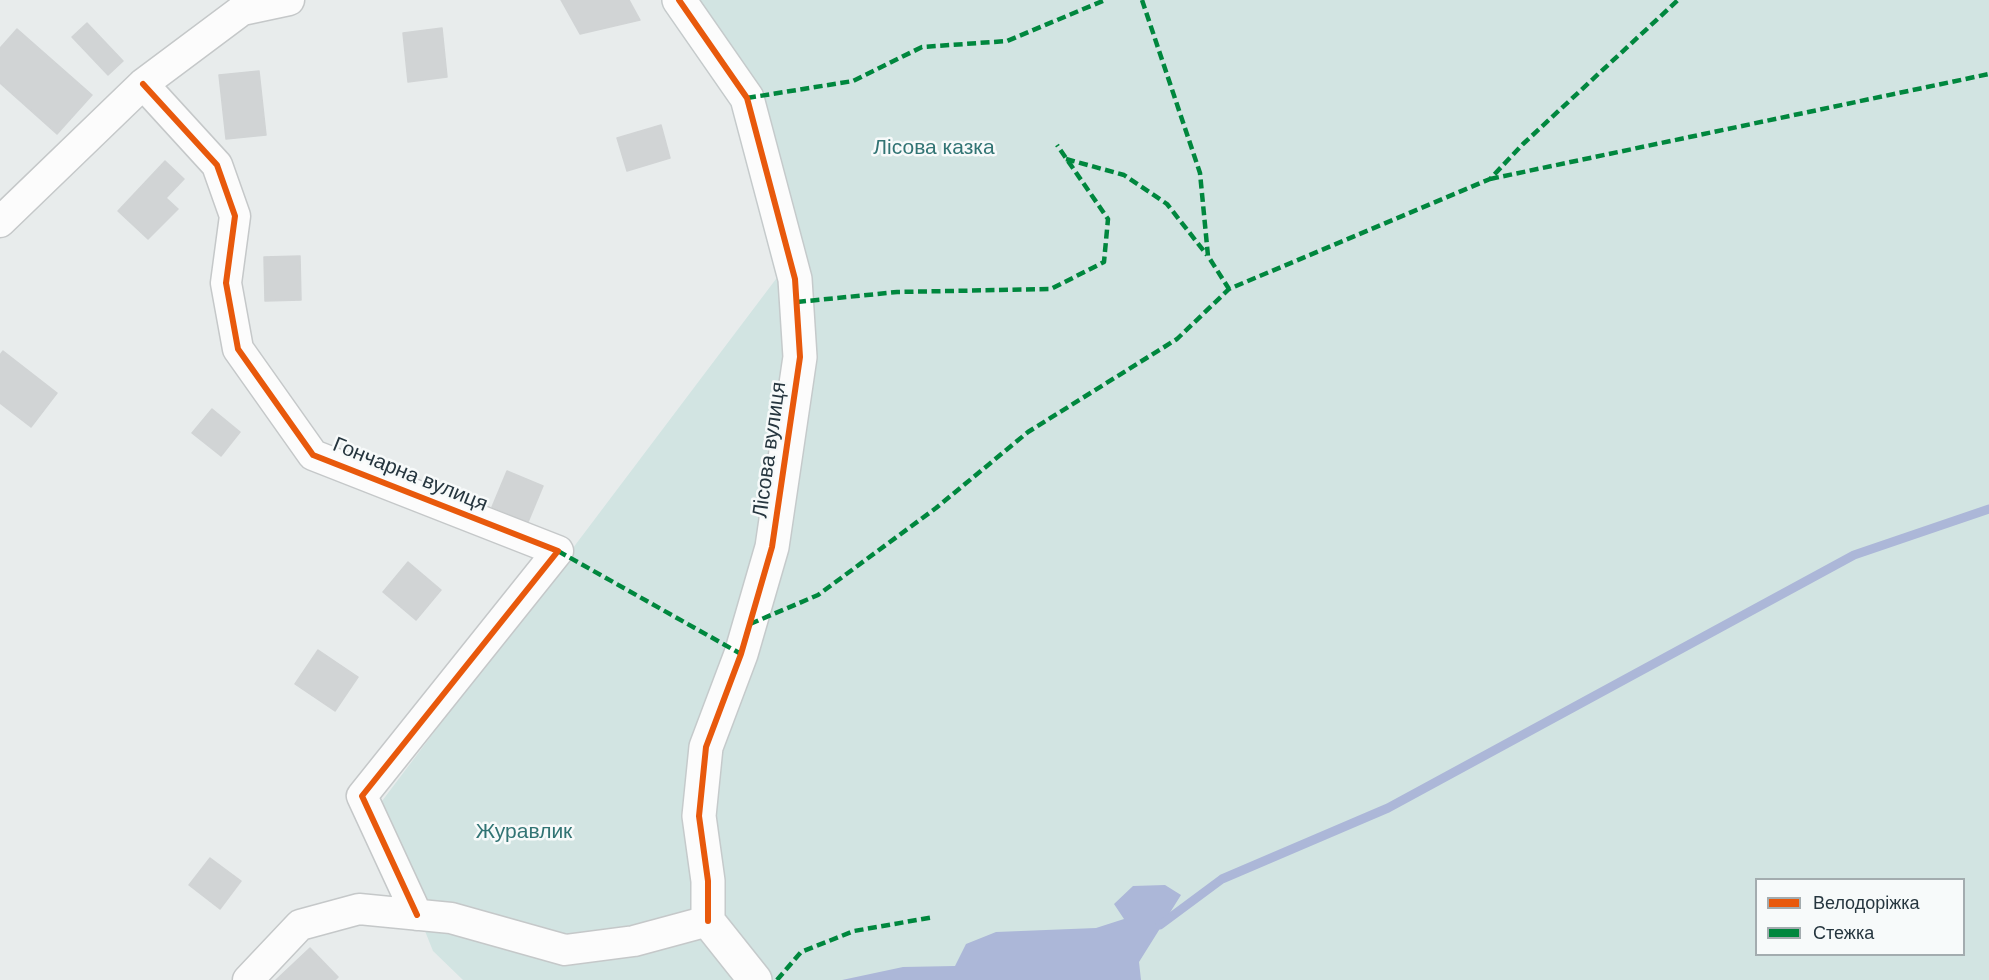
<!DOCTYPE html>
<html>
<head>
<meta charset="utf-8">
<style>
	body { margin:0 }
	#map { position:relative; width:1989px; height:980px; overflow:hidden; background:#e8ecec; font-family:Arial,sans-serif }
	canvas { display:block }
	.legend { position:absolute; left:1755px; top:878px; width:210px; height:78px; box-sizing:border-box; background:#f7fafa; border:2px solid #a3acaf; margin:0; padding:8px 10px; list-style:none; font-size:18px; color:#26363f }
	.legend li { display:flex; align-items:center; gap:12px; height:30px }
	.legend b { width:30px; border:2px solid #a3acaf }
</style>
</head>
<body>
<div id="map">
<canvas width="1989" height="980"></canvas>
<ul class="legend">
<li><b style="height:8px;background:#e8590c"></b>Велодоріжка</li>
<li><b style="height:8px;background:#00873e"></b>Стежка</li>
</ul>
</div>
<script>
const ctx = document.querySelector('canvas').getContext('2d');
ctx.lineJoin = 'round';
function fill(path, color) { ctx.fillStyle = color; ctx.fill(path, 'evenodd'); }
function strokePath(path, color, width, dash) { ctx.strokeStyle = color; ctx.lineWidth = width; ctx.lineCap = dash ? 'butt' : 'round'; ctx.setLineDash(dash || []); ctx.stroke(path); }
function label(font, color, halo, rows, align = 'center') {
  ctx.font = font + ' Arial,sans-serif'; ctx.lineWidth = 5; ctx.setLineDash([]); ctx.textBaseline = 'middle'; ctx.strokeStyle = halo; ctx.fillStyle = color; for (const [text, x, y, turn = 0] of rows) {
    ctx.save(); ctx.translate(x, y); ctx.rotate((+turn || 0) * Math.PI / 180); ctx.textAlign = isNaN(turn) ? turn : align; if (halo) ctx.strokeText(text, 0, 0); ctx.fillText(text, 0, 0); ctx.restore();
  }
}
const green = new Path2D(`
	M 672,0 L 1989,0 L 1989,980 L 463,980 L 433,951 L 376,809 L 779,275 L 786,202 ZM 1756,880 L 1964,880 L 1964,954 L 1756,954 Z`);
const water = new Path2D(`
	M 1165,885 L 1181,895 L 1139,962 L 1141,980 L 842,980 L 903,967 L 955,966 L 966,944 L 996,932 L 1096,928 L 1124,919 L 1114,904 L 1133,886 Z`);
const stream = new Path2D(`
	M 1160,925 L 1222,879 L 1388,808 L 1854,555 L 1989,509`);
const building = new Path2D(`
	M 561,0 L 629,0 L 640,20 L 580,34 Z
	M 87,23 L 123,61 L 108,75 L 72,37 Z
	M 442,28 L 447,77 L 408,82 L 403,33 Z
	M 17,29 L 92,95 L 57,134 L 0,83 L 0,48 Z
	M 259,71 L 266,135 L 226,139 L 219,75 Z
	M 661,125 L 670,158 L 627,171 L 617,138 Z
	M 165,161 L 184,179 L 166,198 L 178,209 L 148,239 L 118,211 Z
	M 300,256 L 301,300 L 265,301 L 264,257 Z
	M 3,351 L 57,393 L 31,427 L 0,403 L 0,355 Z
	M 212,409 L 240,432 L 221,456 L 192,433 Z
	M 507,471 L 543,486 L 528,522 L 492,507 Z
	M 408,562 L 441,590 L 416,620 L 383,592 Z
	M 318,650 L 358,677 L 335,711 L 295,684 Z
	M 210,858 L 241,881 L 220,909 L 189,885 Z
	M 310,948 L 338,977 L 335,980 L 276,980 Z`);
const street = new Path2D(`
	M 143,84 L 217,165 L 235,216 L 226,283 L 238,349 L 313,455 L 558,551 L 362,796 L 417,915
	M 0,222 L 143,84 L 242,10 L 289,0
	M 248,980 L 300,925 L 359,909 L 451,918 L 565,950 L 634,941 L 708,921`);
const secondary = new Path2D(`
	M 679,0 L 747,98 L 795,279 L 800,357 L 772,547 L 741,654 L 706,747 L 699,816 L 708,881 L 708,921 L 755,980`);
const quiet = new Path2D(`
	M 1142,0 L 1200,173 L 1208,256 L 1229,289
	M 747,98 L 853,81 L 922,47 L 1007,41 L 1105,0
	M 1066,159 L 1124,175 L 1167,204 L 1207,255
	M 1490,179 L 1989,74
	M 797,302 L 897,292 L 1051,289 L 1104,262 L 1108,219 L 1057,145
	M 558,551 L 741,654
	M 750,624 L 818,595 L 936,508 L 1028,432 L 1177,339 L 1229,289 L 1490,179 L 1523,144 L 1678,0
	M 777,980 L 801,952 L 854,931 L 934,917`);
const cycleway = new Path2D(`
	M 679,0 L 747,98 L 795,279 L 800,357 L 772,547 L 741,654 L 706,747 L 699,816 L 708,881 L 708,921
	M 143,84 L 217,165 L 235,216 L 226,283 L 238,349 L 313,455 L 558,551 L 362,796 L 417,915`);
const parkNames = [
	["Лісова казка",934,148],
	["Журавлик",524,832]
];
const streetNames = [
	["Лісова вулиця",770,450,-82],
	["Гончарна вулиця",410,475,22]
];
fill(green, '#d2e4e2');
fill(water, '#acb7d8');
strokePath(stream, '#acb7d8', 9);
fill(building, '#d1d4d5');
strokePath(building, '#d1d4d5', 1.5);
strokePath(street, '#c5c8c9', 33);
strokePath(secondary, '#c5cacb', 36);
strokePath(street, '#fcfcfc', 30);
strokePath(secondary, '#fcfcfc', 33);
strokePath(quiet, '#00873e', 4.5, [9, 4.5]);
strokePath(cycleway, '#e8590c', 6);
label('21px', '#327474', '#f7fafa', parkNames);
label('21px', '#26363f', '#f7fafa', streetNames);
</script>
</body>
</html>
